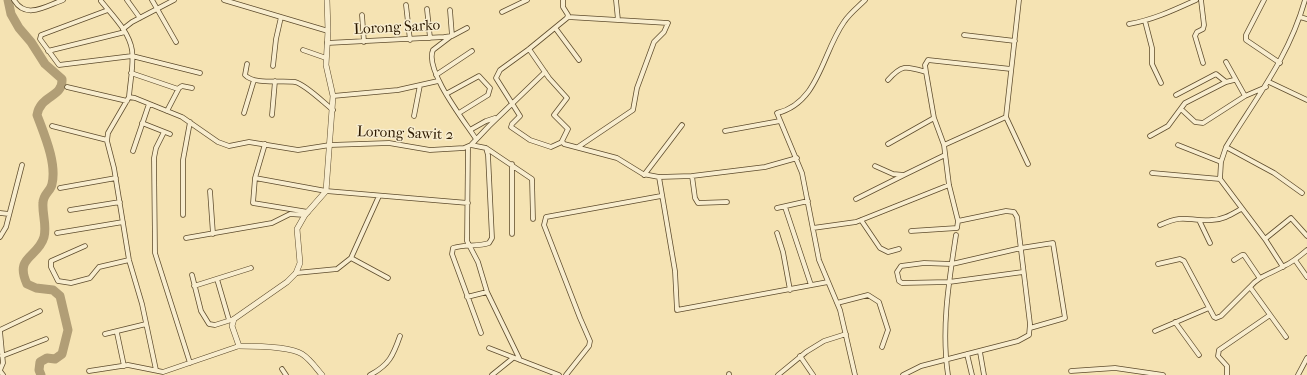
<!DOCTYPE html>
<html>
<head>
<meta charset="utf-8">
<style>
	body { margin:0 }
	canvas { display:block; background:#f5e3b3 }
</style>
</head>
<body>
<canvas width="1307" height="375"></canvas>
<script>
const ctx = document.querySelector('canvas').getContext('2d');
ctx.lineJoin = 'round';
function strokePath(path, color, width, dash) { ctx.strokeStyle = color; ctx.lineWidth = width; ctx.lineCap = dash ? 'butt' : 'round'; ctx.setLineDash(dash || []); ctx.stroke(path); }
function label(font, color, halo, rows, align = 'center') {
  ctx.font = font + ' "IM FELL French Canon",serif'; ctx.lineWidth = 3; ctx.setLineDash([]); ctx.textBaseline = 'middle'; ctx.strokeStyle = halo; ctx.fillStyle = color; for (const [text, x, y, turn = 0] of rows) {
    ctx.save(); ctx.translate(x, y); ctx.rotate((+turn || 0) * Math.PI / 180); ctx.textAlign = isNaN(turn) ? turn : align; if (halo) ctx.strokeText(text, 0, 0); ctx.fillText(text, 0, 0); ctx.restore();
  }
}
const river = new Path2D(`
	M 8,0 L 11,14 L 19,28 L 31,42 L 45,64 L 62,79 C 63,98 41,94 37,115 C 44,134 57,163 52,184 C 51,191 43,194 43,203 C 42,214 47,225 44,237 C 38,258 14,256 27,284 L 36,288 L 53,290 L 60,296 L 68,330 L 62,354 L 55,359 L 47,358 L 40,362 L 39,370 L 41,375`);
const minor = new Path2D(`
	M 14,0 C 26,20 46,6 63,0
	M 127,0 L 140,18
	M 152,0 L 176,42
	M 224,0 L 328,31
	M 1201,0 L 1204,25 L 1203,29 L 1197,32 L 1195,36 L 1203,63
	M 1264,0 L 1246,35 L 1246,40 L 1280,63
	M 101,1 C 112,15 129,31 132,50 C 134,65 130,82 129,97
	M 406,5 L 410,40
	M 427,9 L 430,38
	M 108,10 L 41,35 L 40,39 L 59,65 L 132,56 L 200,73
	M 450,10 L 452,36
	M 502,12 L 527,0
	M 362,15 L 364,42
	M 568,17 L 618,20 L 616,0
	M 1300,17 L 1307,19
	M 1145,21 L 1152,48 L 1152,64 L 1161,83
	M 1129,24 C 1153,20 1174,10 1196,0
	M 123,29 L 132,22 L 174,0
	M 556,29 L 579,60
	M 964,35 L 1015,41
	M 450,37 L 433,50 C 424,70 465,122 476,139
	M 327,43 L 444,37 L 452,36 L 467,28
	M 529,49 L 549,78 L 567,98 L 554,115 L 568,129 L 562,141 L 564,144 L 617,158 L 643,174 L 659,177 L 692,176 L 765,167 L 797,158
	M 303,50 L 326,58
	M 48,51 L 125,32
	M 1226,62 L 1245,96 L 1266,87
	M 247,64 L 245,75 C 254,85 282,80 295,82 C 305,84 324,103 333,110
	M 273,66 L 276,39 L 281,17
	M 131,73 L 178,89
	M 436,75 L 472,51
	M 888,80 C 902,64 906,66 926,72
	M 1269,82 L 1307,100
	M 67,87 L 127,101
	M 446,94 L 479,76 L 490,88 L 488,95 L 459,113
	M 1176,95 L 1216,74 L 1226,82
	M 333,96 L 398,90 L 438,81
	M 1181,109 L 1195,122 L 1203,123 L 1245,96
	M 167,111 L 179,88 L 182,86 L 192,88
	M 244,113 L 254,80
	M 272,115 L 275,81
	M 414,116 L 420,85
	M 1006,117 L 1028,164
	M 142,123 L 170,134
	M 52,126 L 107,140
	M 470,130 L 486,121 L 495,118
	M 725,131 L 780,121
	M 164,132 L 156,148 L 154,158 L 155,253 L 190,363
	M 1150,136 L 1168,126 L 1185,103 L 1226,82 L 1234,80
	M 562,142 L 551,147 L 530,140 L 511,127 L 512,124 L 520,116 L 496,78 L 500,70 L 529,49 L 567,18 L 568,15 L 563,7 L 563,0
	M 888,144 L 934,118
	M 471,145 L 486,148 L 488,155 L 492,238 L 489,243 C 478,247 465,244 453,248 L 452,254 L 481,333
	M 944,145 L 934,118 L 926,72 L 925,65 L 928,60 L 1011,69
	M 1178,145 L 1221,162
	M 468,147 L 467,241 L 478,262 L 487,292 L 520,360
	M 578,147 L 633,110 L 637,88 L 654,42 L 664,32 L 668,23 L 618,20
	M 1226,147 L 1274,173 L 1302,193
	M 486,148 L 532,179 L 533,219
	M 133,151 L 149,104
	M 512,164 L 512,234
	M 875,166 L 893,174 L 904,175 L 945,155
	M 1152,173 L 1220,179
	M 644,175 L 682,125
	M 692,176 L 695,198 L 698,203 L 727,202
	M 659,177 L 675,271 L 677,310 L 828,282
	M 255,178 L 265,144
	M 60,188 L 116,178
	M 210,191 L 213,234
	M 856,199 L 904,175
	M 785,207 L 811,285
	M 777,208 L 808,201
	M 70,210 L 120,202
	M 308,212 L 253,203 L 255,178 L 326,191 L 468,203
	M 0,213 L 9,214
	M 183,215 L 183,160 L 190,122
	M 861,220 L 880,248 L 888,252 L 899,249
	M 1199,220 L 1210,243
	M 1160,225 C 1186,213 1188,222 1212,220 C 1223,220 1232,214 1241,209
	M 813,228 L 856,222 L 949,185
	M 911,231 L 957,228 L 958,221 L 949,185 L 944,145 L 1006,117 L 1019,0
	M 57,233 L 123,222
	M 777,233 L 783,252 L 790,290
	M 0,237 L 6,227 L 22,165
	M 186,238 L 272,223 L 290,214 L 305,215
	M 1265,239 L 1291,218 L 1307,236
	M 85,246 L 51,261 L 51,267 L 58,281 L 71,283 L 90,278 L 99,267 L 129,260
	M 351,258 L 379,196
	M 1234,260 L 1242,255 L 1244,255 L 1259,277
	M 1295,260 L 1307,277
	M 1158,264 L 1180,259 L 1184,261 L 1214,317 L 1216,318 L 1221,316 L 1250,287
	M 1283,267 L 1265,239 L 1220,179 L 1221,162 L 1226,147 C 1256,98 1289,57 1305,0
	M 1023,272 L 949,282 L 902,283 L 899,281 L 897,272 L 901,266 L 924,263 L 952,264 L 1021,248 L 1053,243 L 1065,318 L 1030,328
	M 296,273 L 337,269 L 351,258 L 388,278
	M 192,275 L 201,311 L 209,324 L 215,325 L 234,319
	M 217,279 L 229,320
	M 194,286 L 251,268
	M 467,297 L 487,292
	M 837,303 L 868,295 L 879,302 L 888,330 L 882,347
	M 1175,322 L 1199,355
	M 0,330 L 40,311
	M 0,331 L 3,363 L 0,370
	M 1155,331 L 1209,308
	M 117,333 L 124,366
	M 105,334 L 146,324
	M 1286,337 L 1250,287 C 1260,275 1271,274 1284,266 C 1293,262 1300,256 1307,250
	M 489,348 L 559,375
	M 980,352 L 984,375
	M 967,354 L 972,375
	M 2,356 L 46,339
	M 800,356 L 813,375
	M 282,369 L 286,375
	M 156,370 L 142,304 L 129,260 L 114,168 L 107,141 L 108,133 L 129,97 L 135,98 L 182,117 L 218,142 L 229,146 L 249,142 L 298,150 L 330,145 L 389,143 L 430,150 L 464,148 L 471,145 L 489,126 L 545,72
	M 0,371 L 3,375
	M 89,371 L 128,365 L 163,372 L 239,346
	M 1071,371 L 1115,368 L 1163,375
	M 729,374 L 729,375
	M 370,375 C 389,365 393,356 400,336
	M 492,375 L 513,358
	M 566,375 L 589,346 L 590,341 L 580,318 L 544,225 L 546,217 L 661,196
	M 778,375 L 806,352 L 824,341 L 846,334
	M 855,375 L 840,310 L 819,260 L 802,173 L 777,113 C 819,103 822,53 844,22 C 849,14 858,7 865,0
	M 903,375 L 921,366 L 1018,341 L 1029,335 L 1030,324 L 1017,217 L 1014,212 L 1006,211 L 958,221
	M 948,375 C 941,328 949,281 956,235
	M 1227,375 L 1227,366 L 1218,356 L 1219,350 L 1270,315
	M 1298,375 L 1307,358`);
const tertiary = new Path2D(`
	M 322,375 C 316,368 310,359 302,354 C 289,346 255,346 239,346 L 232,326 L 234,319 L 287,282 L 296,273 L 300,263 L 297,229 L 305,215 L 326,191 L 333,96 L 326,65 L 328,31 L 327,0`);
const streetNames = [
	["Lorong Sarko",397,28,-3],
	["Lorong Sawit 2",405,134,2]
];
strokePath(river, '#b19e76', 9);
strokePath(minor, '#5e4c2d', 5.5);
strokePath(tertiary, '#5e4c2d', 6);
strokePath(minor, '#f8edce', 4);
strokePath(tertiary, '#f8edce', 5);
label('15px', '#2c1900', '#f8edce', streetNames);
</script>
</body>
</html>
